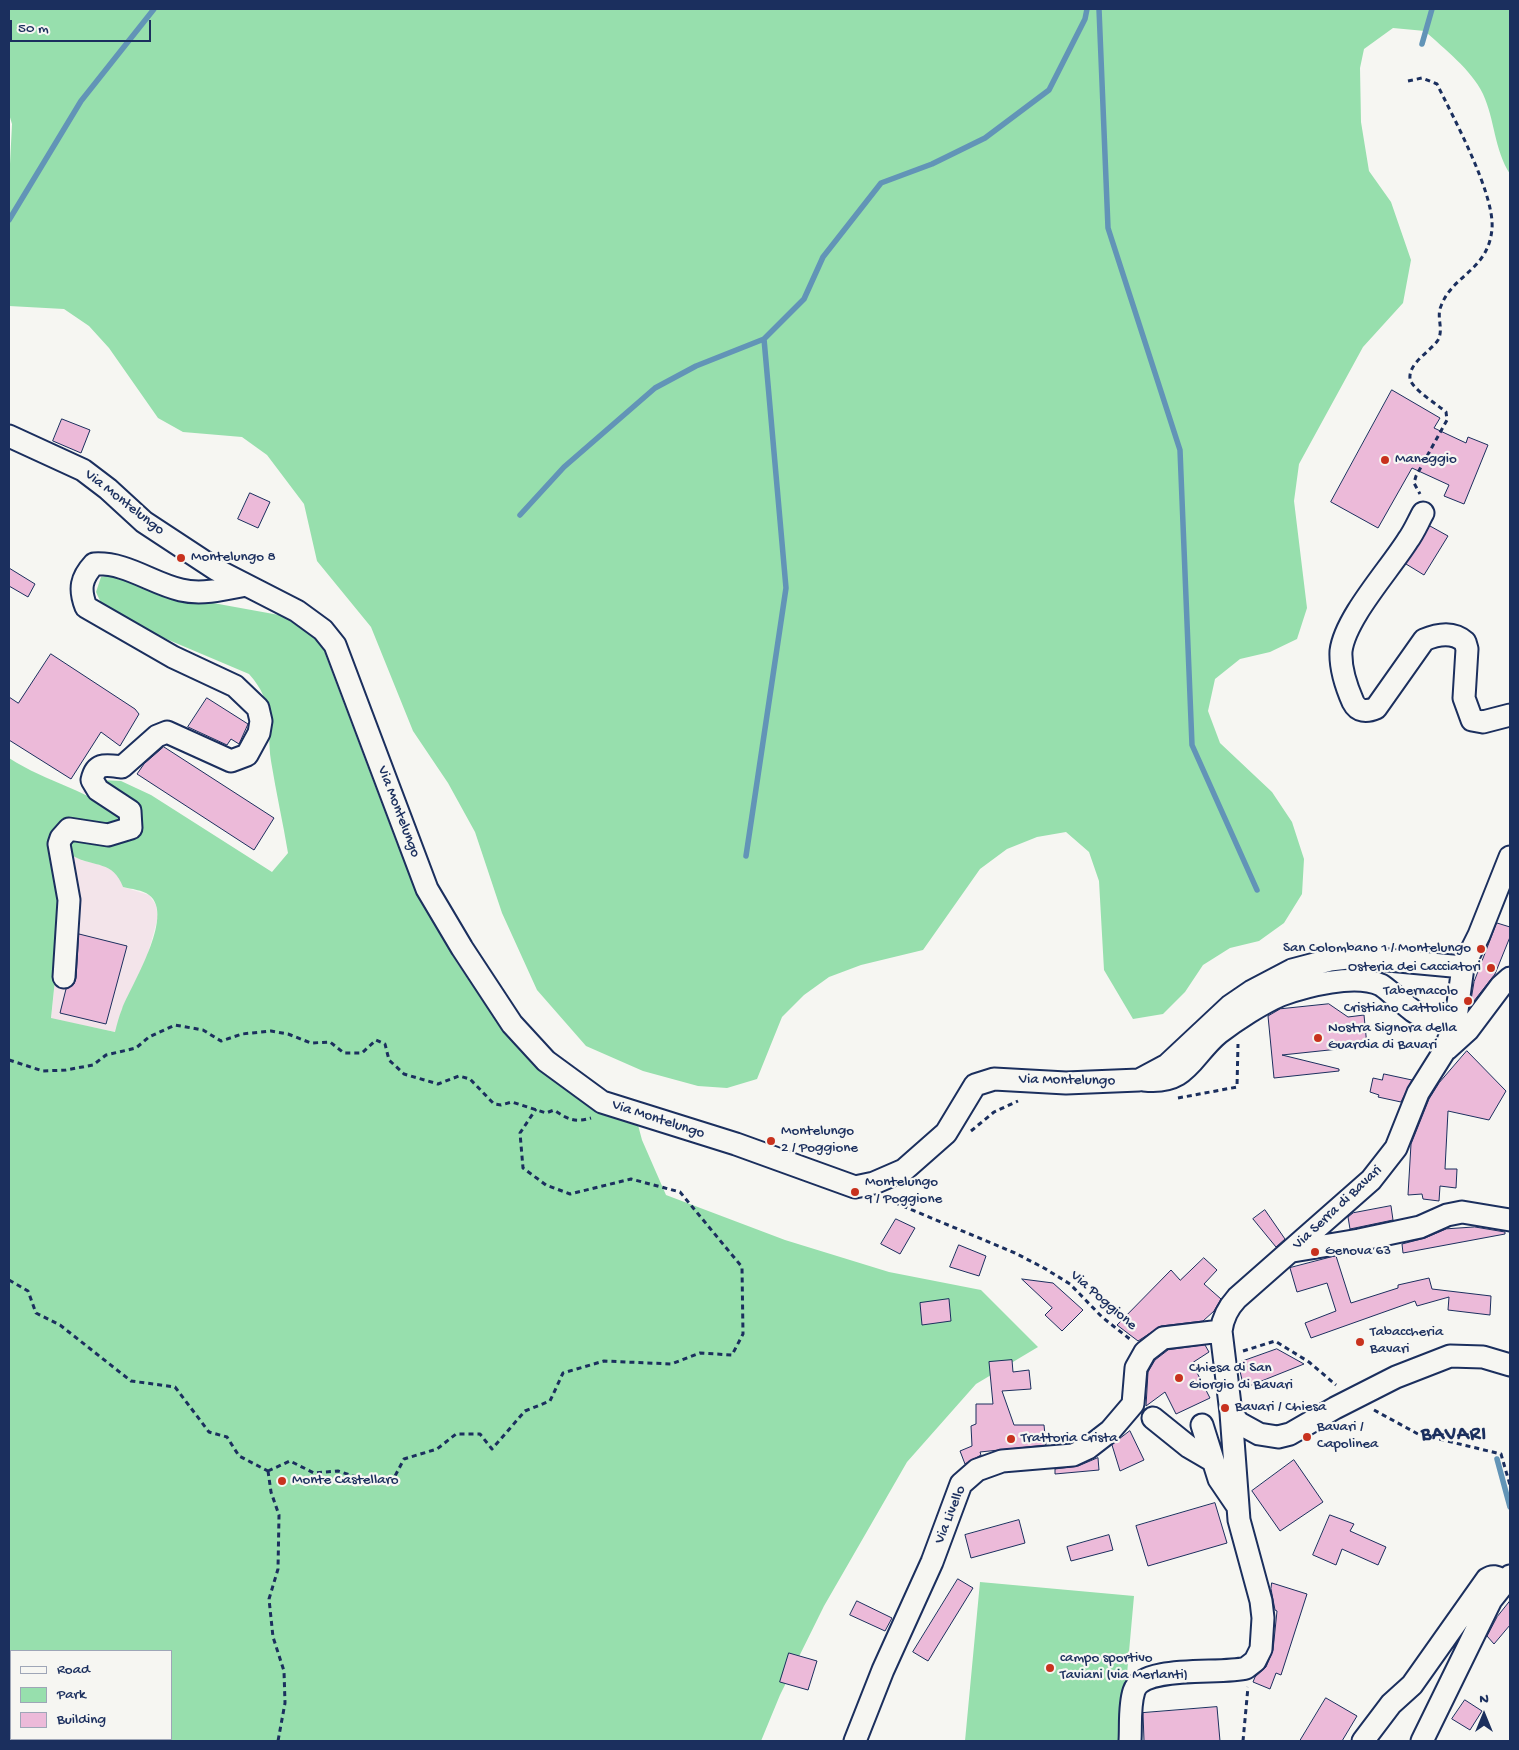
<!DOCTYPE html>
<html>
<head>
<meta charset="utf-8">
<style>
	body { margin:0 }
	#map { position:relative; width:1519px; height:1750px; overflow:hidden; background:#f6f6f2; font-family:"Gochi Hand",sans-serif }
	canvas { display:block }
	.frame { position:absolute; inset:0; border:10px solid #1b2f5e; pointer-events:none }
	.legend { position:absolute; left:10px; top:1650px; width:162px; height:90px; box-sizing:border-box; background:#f6f6f2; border:1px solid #9ea6b7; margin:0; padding:6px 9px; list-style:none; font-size:15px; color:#1b2f5e }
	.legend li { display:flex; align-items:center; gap:10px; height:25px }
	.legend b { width:25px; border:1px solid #9ea6b7 }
	.north { position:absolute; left:1459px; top:1690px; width:50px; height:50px; -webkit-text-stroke:4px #f6f6f2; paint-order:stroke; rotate:0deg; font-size:14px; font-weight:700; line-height:20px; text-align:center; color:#1b2f5e }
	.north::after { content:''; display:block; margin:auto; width:18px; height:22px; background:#1b2f5e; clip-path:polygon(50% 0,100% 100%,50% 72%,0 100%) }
	.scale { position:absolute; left:10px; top:20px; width:141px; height:22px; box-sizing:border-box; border:2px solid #1b2f5e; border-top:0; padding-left:6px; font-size:15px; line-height:18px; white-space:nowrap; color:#1b2f5e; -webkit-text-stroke:4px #f6f6f2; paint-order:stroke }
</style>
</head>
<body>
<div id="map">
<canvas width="1519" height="1750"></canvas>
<div class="frame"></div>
<ul class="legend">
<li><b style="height:6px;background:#f6f6f2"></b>Road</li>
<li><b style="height:14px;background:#97dfad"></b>Park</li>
<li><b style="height:14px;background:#ecbad9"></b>Building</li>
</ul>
<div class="north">N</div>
<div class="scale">50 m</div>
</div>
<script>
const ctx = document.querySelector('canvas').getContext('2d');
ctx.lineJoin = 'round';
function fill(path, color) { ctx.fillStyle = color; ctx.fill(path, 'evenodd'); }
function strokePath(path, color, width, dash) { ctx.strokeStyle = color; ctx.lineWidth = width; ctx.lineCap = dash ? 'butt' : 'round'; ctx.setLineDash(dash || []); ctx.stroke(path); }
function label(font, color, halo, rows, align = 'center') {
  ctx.font = font + ' "Gochi Hand",sans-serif'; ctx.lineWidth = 4.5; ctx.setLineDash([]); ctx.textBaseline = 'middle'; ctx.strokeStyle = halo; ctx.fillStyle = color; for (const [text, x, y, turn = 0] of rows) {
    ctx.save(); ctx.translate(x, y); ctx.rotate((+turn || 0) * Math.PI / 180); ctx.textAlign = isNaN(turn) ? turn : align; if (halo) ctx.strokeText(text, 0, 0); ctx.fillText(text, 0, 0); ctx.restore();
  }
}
const built = new Path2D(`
	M 101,780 L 140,811 L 141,821 L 138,832 L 81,860 L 109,867 L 119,876 L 123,887 L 149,895 L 156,905 L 158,917 L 146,961 L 122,1009 L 116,1032 L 51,1019 L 62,912 L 53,832 L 60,822 L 110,826 L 109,806 L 82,792 Z`);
const green = new Path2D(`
	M 9,9 L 1510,9 L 1510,174 C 1494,149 1495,120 1483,94 C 1471,69 1444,49 1425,31 L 1393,28 L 1364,49 L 1360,68 L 1361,122 L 1369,171 L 1391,202 L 1411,260 L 1403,303 L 1363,347 L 1299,464 L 1294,501 L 1307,608 L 1297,639 L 1270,652 L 1240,659 L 1215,679 L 1208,711 L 1220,743 L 1272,792 L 1292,822 L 1304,859 L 1302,894 L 1284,923 L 1259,941 L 1230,948 L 1203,965 L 1185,992 L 1163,1014 L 1133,1019 L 1104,970 L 1099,881 L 1089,852 L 1066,832 L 1037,837 L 1007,849 L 980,869 L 923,950 L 861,965 L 829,977 L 804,995 L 782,1017 L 757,1079 L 727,1088 L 698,1086 L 643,1071 L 586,1046 L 537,990 L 502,913 L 475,832 L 448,783 L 413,731 L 371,627 L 317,561 L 304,504 L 267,455 L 242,437 L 183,432 L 158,418 L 109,348 L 89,326 L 64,309 L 9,306 L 9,184 L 12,124 L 9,114 Z
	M 113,575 L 158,593 L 290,617 L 318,635 L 397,844 L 457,963 L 506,1033 L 585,1100 L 638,1125 L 642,1140 L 666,1195 L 785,1240 L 889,1272 L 981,1290 L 1038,1347 L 976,1384 L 907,1462 L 824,1606 L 780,1695 L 761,1741 L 9,1741 L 9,758 C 47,783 91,790 126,821 L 110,826 L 60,822 L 53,832 L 62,912 L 51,1018 L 115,1032 C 117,1024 119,1016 122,1009 C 130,987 176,915 149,895 C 143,890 131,889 123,887 C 113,860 95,868 73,856 L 71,844 L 81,836 L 139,832 L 141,821 L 140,811 L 101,780 L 121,781 L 151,795 L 272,872 L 288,853 C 283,823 276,792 271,761 C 266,725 276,704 249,674 L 138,627 L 102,605 L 96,592 L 101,577 ZM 11,1651 L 171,1651 L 171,1739 L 11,1739 Z
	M 980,1582 L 1134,1596 L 1121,1741 L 965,1741 Z`);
const stream = new Path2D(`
	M 1099,9 L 1108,228 L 1180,450 L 1192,745 L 1257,890
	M 1422,44 L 1432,9
	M 9,220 L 81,101 L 154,9
	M 520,515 L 564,467 L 655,388 L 696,366 L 764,339 L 804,299 L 823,257 L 881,183 L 932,164 L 985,138 L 1049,90 L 1085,19 L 1087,9
	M 746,856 L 786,588 L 764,339
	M 1497,1459 L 1510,1507`);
const building = new Path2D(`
	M 1392,390 L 1440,418 L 1434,428 L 1466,443 L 1468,437 L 1488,445 L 1464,504 L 1444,496 L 1449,485 L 1412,468 L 1378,528 L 1331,502 Z
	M 62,419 L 90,430 L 81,453 L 53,441 Z
	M 250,493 L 270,502 L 258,528 L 238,519 Z
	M 1430,526 L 1448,536 L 1424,575 L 1406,564 Z
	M 9,568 L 35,584 L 28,597 L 9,586 Z
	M 51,654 L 135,709 L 139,714 L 120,746 L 101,732 L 71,779 L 9,740 L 9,697 L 18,703 Z
	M 207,698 L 248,724 L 239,744 L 231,739 L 227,745 L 188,727 Z
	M 164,747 L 274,818 L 254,850 L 137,774 L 144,764 Z
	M 1497,923 L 1510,927 L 1510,937 L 1495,974 L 1470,1006 L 1474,982 Z
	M 79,934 L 127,946 L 106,1024 L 60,1013 L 66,989 L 74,984 L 76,978 Z
	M 1329,1004 L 1348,1017 L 1364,1015 L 1367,1046 L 1282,1055 L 1339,1069 L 1339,1071 L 1274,1078 L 1268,1016 L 1280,1009 Z
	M 1467,1051 L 1506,1091 L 1489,1120 L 1448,1111 L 1445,1169 L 1457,1169 L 1456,1188 L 1440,1186 L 1439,1201 L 1423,1199 L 1422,1194 L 1408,1195 L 1411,1144 L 1429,1099 L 1439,1083 Z
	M 1384,1074 L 1412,1080 L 1401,1102 L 1378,1097 L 1379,1095 L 1370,1092 L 1373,1078 L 1382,1080 Z
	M 1391,1206 L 1393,1220 L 1350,1229 L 1348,1217 L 1353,1213 Z
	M 1265,1210 L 1285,1239 L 1276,1247 L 1253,1219 Z
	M 896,1219 L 915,1228 L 900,1254 L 881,1244 Z
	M 1475,1227 L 1505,1232 L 1505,1234 L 1403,1253 L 1402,1244 L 1425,1238 L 1446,1229 Z
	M 959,1245 L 986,1256 L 979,1276 L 950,1267 Z
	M 1336,1256 L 1351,1303 L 1398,1288 L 1398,1285 L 1429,1278 L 1432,1289 L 1491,1296 L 1490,1315 L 1448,1310 L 1449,1297 L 1417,1306 L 1415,1301 L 1311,1338 L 1305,1323 L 1336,1311 L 1327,1283 L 1297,1292 L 1290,1268 Z
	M 1204,1258 L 1217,1270 L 1204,1284 L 1221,1299 L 1214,1311 L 1203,1321 L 1161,1326 L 1138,1341 L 1117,1325 L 1171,1270 L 1180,1280 Z
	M 1022,1279 L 1053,1283 L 1083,1310 L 1062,1331 L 1045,1315 L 1052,1308 Z
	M 949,1299 L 951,1321 L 922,1325 L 920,1303 Z
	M 1205,1345 L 1209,1352 L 1192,1363 L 1210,1398 L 1176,1414 L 1165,1392 L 1146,1406 L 1148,1372 L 1155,1360 L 1168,1350 Z
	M 1277,1349 L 1304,1364 L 1244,1388 L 1238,1363 Z
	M 1012,1360 L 1013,1372 L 1029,1370 L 1031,1389 L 1002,1391 L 1014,1425 L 1044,1425 L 1046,1445 L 980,1452 L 981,1455 L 965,1464 L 960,1451 L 972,1446 L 971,1426 L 976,1424 L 976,1404 L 993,1404 L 989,1362 Z
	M 1130,1431 L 1144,1460 L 1120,1471 L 1112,1445 Z
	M 1098,1458 L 1099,1470 L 1055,1474 L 1055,1469 L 1078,1466 Z
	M 1294,1460 L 1323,1502 L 1280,1531 L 1252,1491 Z
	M 1215,1503 L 1227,1543 L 1148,1566 L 1136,1526 Z
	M 1330,1515 L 1354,1524 L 1350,1531 L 1386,1547 L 1378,1565 L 1342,1549 L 1336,1565 L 1313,1555 Z
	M 1019,1520 L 1025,1543 L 971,1558 L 965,1535 Z
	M 1109,1535 L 1113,1550 L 1071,1561 L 1067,1547 Z
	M 958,1579 L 973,1588 L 928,1661 L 913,1652 Z
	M 1272,1583 L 1307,1594 L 1281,1675 L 1276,1673 L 1270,1689 L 1253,1682 L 1255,1677 L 1266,1667 L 1273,1650 L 1277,1611 L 1275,1610 L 1271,1589 Z
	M 857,1601 L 892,1618 L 885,1631 L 850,1615 Z
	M 1510,1601 L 1510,1625 L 1494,1644 L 1487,1636 L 1497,1617 Z
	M 789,1653 L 817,1661 L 808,1690 L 780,1682 Z
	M 1326,1698 L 1357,1716 L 1342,1741 L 1300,1741 Z
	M 1465,1700 L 1482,1711 L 1470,1730 L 1452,1719 Z
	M 1217,1707 L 1220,1741 L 1144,1741 L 1143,1713 Z`);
const path = new Path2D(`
	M 1408,81 L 1422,78 L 1437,84 C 1453,117 1495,194 1492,229 C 1488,271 1453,274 1441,306 C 1436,317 1444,329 1438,340 C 1431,351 1408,363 1410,379 C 1412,389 1438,405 1446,412 L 1447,420 L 1416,476 L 1414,483 L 1420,494
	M 9,1060 L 43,1071 L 66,1070 L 93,1065 L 106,1055 L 136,1048 L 149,1037 L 175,1025 L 203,1030 L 221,1041 L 242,1034 L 271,1031 L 288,1034 L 311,1043 L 330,1042 L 344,1053 L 362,1053 L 376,1040 L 385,1044 L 389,1060 L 404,1074 L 438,1084 L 459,1076 L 470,1079 L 494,1104 L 501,1105 L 512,1102 L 546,1113 L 554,1110 C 567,1119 575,1123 591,1118
	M 1178,1098 L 1237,1087 L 1238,1044
	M 971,1131 L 994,1112 L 1018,1101
	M 886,1199 L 1015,1253 L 1044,1268 L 1070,1284 L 1102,1317 L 1131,1340
	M 9,1280 L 28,1291 L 36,1313 L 60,1325 L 131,1381 L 175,1387 L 209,1432 L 227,1437 L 239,1456 L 268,1471
	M 1243,1351 L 1275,1341 L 1309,1362 L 1336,1385
	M 1374,1410 L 1418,1434 L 1501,1454 L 1510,1485
	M 268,1471 L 290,1461 L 314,1473 L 338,1471 L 372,1482 L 395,1476 L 404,1459 L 437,1449 L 456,1434 L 480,1434 L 492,1449 L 525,1411 L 550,1401 L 563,1373 L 604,1361 L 671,1364 L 700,1353 L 732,1355 L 743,1334 L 742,1267 L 680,1192 L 631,1179 L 570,1194 L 546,1185 L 523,1168 L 520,1133 L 536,1109
	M 268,1471 L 271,1492 L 279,1515 L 278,1569 L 269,1599 L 273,1637 L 284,1671 L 285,1703 L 278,1741
	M 1243,1741 L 1248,1687`);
const minor = new Path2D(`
	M 9,436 L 83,470 L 108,489 L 144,522 L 217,570 L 297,611 L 323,630 L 335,645 L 427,889 L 462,948 L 512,1024 L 546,1061 L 602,1102 L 736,1144 L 855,1187 L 874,1183 L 904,1170 L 946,1133 L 975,1085 L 994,1079 L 1066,1083 L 1139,1080 L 1167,1065 L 1230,1006 L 1252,991 L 1292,970 L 1330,960 L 1356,957 L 1463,967
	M 1423,513 C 1418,522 1414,532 1408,540 C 1390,569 1345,618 1341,651 C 1340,669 1346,686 1353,702 C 1358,712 1367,712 1376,708 L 1424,640 C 1438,634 1453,631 1465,642 L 1467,649 L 1464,698 L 1472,720 L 1483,722 L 1510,715
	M 64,977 L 69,900 L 59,844 L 61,838 L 69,829 L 108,835 L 131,828 L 130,811 L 98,790 L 92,780 C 96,762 106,765 122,767 L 157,736 L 167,732 L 231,761 L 247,755 L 259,733 L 261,721 L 258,708 L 235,686 L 173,657 L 86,607 C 79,589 81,578 94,564 C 126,562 151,583 181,590 C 202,595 226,589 246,585
	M 1447,1049 L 1468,1030 L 1501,986 L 1510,978
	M 1144,1080 C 1188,1085 1191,1056 1219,1033 C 1236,1020 1262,1003 1281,995 C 1306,986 1355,973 1381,985 C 1386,988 1391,993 1396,997 C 1421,1018 1422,1021 1456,1018
	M 1293,1251 L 1359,1240 L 1420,1227 L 1447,1215 L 1462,1212 L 1510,1220
	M 1231,1413 L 1239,1423 L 1259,1434 L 1278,1437 L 1290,1434 L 1335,1408 L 1396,1377 L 1450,1356 L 1483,1357 L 1510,1365
	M 1153,1418 L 1189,1447 L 1213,1461
	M 1202,1425 L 1219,1479 L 1236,1504
	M 855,1741 L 883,1670 L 932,1562 L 961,1484 L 977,1470 L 1002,1461 L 1073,1455 L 1088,1448 L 1110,1431 L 1133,1404 L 1136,1368 L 1145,1352 L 1163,1338 L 1221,1331
	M 1130,1741 C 1131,1726 1129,1706 1134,1691 C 1143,1664 1222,1675 1246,1668 L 1255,1661 L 1261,1649 L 1263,1618 L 1261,1601 L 1239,1520 L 1231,1413 L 1221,1331 C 1223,1317 1228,1308 1237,1298 L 1371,1180 L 1396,1148 L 1418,1093 L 1445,1050 L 1456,1018 L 1463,967 L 1479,935 L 1510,857
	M 1363,1741 L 1391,1704 L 1412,1685 L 1487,1579 C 1494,1574 1498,1578 1505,1581
	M 1422,1741 L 1491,1600 L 1510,1576`);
const markers = [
	[1385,460,5,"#c8321e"],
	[181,558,5,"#c8321e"],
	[1481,949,5,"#c8321e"],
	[1491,968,5,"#c8321e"],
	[1468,1001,5,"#c8321e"],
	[1318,1038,5,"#c8321e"],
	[771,1141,5,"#c8321e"],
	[855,1192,5,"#c8321e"],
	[1315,1252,5,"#c8321e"],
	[1360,1342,5,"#c8321e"],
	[1179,1378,5,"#c8321e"],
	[1225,1408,5,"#c8321e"],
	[1307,1437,5,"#c8321e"],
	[1011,1439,5,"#c8321e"],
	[282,1481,5,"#c8321e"],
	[1050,1668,5,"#c8321e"]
];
const poiNames = [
	["Maneggio",1395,460],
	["Montelungo 8",191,558],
	["San Colombano 1 / Montelungo",1471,949,"right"],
	["Osteria dei Cacciatori",1481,968,"right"],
	["Tabernacolo",1458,992,"right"],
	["Cristiano Cattolico",1458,1009,"right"],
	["Nostra Signora della",1328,1029],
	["Guardia di Bavari",1328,1046],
	["Montelungo",781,1132],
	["2 / Poggione",781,1149],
	["Montelungo",865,1183],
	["9 / Poggione",865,1200],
	["Genova 63",1325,1252],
	["Tabaccheria",1370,1333],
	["Bavari",1370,1350],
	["Chiesa di San",1189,1369],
	["Giorgio di Bavari",1189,1386],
	["Bavari / Chiesa",1235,1408],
	["Bavari /",1317,1428],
	["Capolinea",1317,1445],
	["Trattoria Crista",1021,1439],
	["Monte Castellaro",292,1481],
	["campo sportivo",1060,1659],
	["Taviani (via Merlanti)",1060,1676]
];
const streetNames = [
	["Via Montelungo",124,503,38],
	["Via Montelungo",398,812,69],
	["Via Montelungo",1067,1081,1],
	["Via Montelungo",658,1120,18],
	["Via Serra di Bavari",1338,1208,-43],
	["Via Poggione",1103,1301,41],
	["Via Livello",951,1515,-68]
];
const districtNames = [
	["BAVARI",1454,1436]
];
fill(built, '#f3e4ea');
fill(green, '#97dfad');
strokePath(stream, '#6294b7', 5.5);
fill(building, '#ecbad9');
strokePath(building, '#1b2f5e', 1);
strokePath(minor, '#1b2f5e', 25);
strokePath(path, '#1b2f5e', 3, [5, 4]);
strokePath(minor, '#f6f6f2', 21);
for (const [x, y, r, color] of markers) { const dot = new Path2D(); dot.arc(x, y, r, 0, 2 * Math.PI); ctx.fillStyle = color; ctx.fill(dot); strokePath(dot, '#f6f6f2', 2); }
label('15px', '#1b2f5e', '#f6f6f2', poiNames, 'left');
label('15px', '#1b2f5e', '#f6f6f2', streetNames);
ctx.letterSpacing = '1px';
label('bold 20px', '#1b2f5e', '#f6f6f2', districtNames);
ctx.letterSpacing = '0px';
</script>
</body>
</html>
